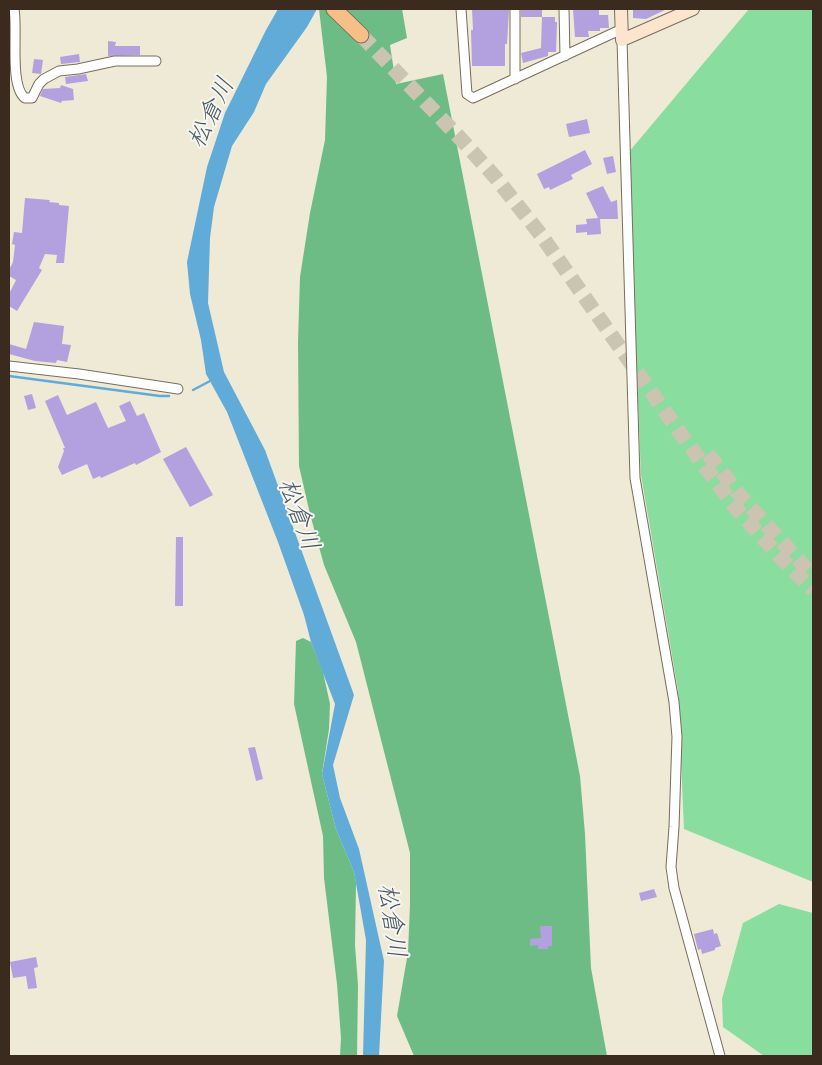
<!DOCTYPE html>
<html>
<head>
<meta charset="utf-8">
<style>
	body { margin:0 }
	#map { position:relative; width:822px; height:1065px; overflow:hidden; background:#eeead5; font-family:Caveat,sans-serif }
	canvas { display:block }
	.frame { position:absolute; inset:0; border:10px solid #3b2a1e; pointer-events:none }
</style>
</head>
<body>
<div id="map">
<canvas width="822" height="1065"></canvas>
<div class="frame"></div>
</div>
<script>
const ctx = document.querySelector('canvas').getContext('2d');
ctx.lineJoin = 'round';
function fill(path, color) { ctx.fillStyle = color; ctx.fill(path, 'evenodd'); }
function strokePath(path, color, width, dash) { ctx.strokeStyle = color; ctx.lineWidth = width; ctx.lineCap = dash ? 'butt' : 'round'; ctx.setLineDash(dash || []); ctx.stroke(path); }
function label(font, color, halo, rows, align = 'center') {
  ctx.font = font + ' Caveat,"Klee One",sans-serif'; ctx.lineWidth = 4; ctx.setLineDash([]); ctx.textBaseline = 'middle'; ctx.strokeStyle = halo; ctx.fillStyle = color; for (const [text, x, y, turn = 0] of rows) {
    ctx.save(); ctx.translate(x, y); ctx.rotate((+turn || 0) * Math.PI / 180); ctx.textAlign = isNaN(turn) ? turn : align; if (halo) ctx.strokeText(text, 0, 0); ctx.fillText(text, 0, 0); ctx.restore();
  }
}
const green = new Path2D(`
	M 749,9 L 813,9 L 813,882 L 684,829 L 678,690 L 641,475 L 628,153 Z
	M 779,904 L 813,913 L 813,1056 L 764,1056 L 723,1027 L 722,999 L 743,923 Z`);
const forest = new Path2D(`
	M 319,9 L 402,9 L 407,38 L 390,45 L 396,84 L 443,74 L 580,776 L 585,834 L 591,968 L 607,1056 L 414,1056 L 397,1016 L 408,952 L 410,905 L 410,853 L 356,642 L 324,565 L 310,514 L 299,466 L 298,342 L 300,277 L 310,213 L 325,140 L 327,77 Z
	M 303,638 L 311,642 L 323,672 L 330,704 L 329,729 L 322,774 L 336,829 L 354,872 L 356,883 L 355,945 L 358,985 L 357,1056 L 340,1056 L 341,1038 L 337,984 L 324,878 L 323,836 L 294,704 L 296,641 Z`);
const water = new Path2D(`
	M 278,9 L 317,9 L 307,27 L 266,84 L 254,112 L 232,146 L 214,207 L 210,238 L 208,303 L 224,372 L 265,450 L 354,695 L 333,765 L 340,798 L 359,849 L 384,961 L 379,1056 L 363,1056 L 366,940 L 354,872 L 336,829 L 322,774 L 335,704 L 311,642 L 304,615 L 278,542 L 227,412 L 206,374 L 201,340 L 190,294 L 187,262 L 207,167 L 225,113 L 266,30 Z`);
const stream = new Path2D(`
	M 9,376 L 160,396 L 169,396
	M 193,390 L 212,380`);
const building = new Path2D(`
	M 472,9 L 507,9 L 509,10 L 507,44 L 505,44 L 505,66 L 472,66 L 471,30 L 473,30 Z
	M 525,9 L 542,10 L 542,17 L 521,17 L 521,10 L 525,10 Z
	M 573,9 L 599,9 L 599,15 L 608,15 L 609,28 L 600,28 L 600,31 L 588,31 L 589,37 L 575,37 Z
	M 633,9 L 667,9 L 646,19 L 633,18 Z
	M 542,17 L 555,17 L 555,22 L 557,22 L 556,52 L 548,52 L 548,56 L 523,63 L 521,53 L 541,48 Z
	M 108,41 L 116,42 L 115,46 L 140,46 L 140,55 L 108,56 Z
	M 79,54 L 80,62 L 61,64 L 60,57 Z
	M 34,59 L 43,60 L 41,74 L 32,73 Z
	M 86,74 L 88,81 L 66,84 L 65,77 Z
	M 61,85 L 73,89 L 74,100 L 62,101 L 61,103 L 40,96 L 43,89 L 60,88 Z
	M 587,119 L 590,133 L 569,137 L 566,124 Z
	M 585,150 L 592,164 L 571,175 L 573,179 L 550,190 L 549,187 L 544,189 L 537,174 Z
	M 613,156 L 616,172 L 607,174 L 603,158 Z
	M 603,186 L 611,202 L 617,200 L 618,219 L 600,219 L 601,234 L 587,235 L 587,232 L 576,233 L 576,225 L 587,224 L 586,219 L 598,218 L 586,193 Z
	M 25,198 L 50,200 L 49,202 L 59,203 L 59,205 L 69,206 L 64,263 L 56,263 L 57,255 L 45,254 L 39,268 L 42,270 L 17,311 L 9,306 L 9,294 L 16,280 L 9,276 L 9,270 L 13,262 L 15,245 L 12,244 L 14,232 L 22,233 Z
	M 34,322 L 64,326 L 62,344 L 71,345 L 67,362 L 57,360 L 56,363 L 35,361 L 9,354 L 9,344 L 26,349 Z
	M 32,394 L 36,408 L 28,410 L 24,396 Z
	M 58,395 L 67,415 L 96,402 L 108,428 L 126,421 L 119,406 L 130,401 L 137,416 L 144,413 L 161,452 L 136,465 L 135,463 L 101,478 L 100,476 L 93,479 L 87,464 L 62,475 L 58,467 L 64,451 L 63,448 L 65,448 L 45,401 Z
	M 186,447 L 213,495 L 190,507 L 163,459 Z
	M 176,537 L 183,537 L 183,606 L 175,606 Z
	M 255,747 L 263,779 L 256,781 L 248,748 Z
	M 654,889 L 657,897 L 641,901 L 639,893 Z
	M 540,926 L 552,926 L 552,946 L 548,946 L 548,949 L 538,949 L 538,945 L 530,946 L 530,939 L 541,938 Z
	M 713,929 L 714,934 L 717,933 L 721,946 L 715,948 L 715,950 L 702,954 L 701,949 L 698,950 L 694,934 Z
	M 36,957 L 38,967 L 34,968 L 37,988 L 28,989 L 26,976 L 13,978 L 10,962 Z`);
const highwayTunnel = new Path2D(`
	M 361,35 L 459,137 L 496,178 L 541,235 L 680,433 L 735,507 L 780,557 L 813,590
	M 708,454 L 742,498 L 813,576`);
const street = new Path2D(`
	M 14,9 C 18,30 9,86 25,98 L 32,98 L 39,84 L 44,79 L 59,71 L 78,69 L 115,61 L 156,61
	M 461,9 L 467,94 L 473,98 L 622,29
	M 515,9 L 515,79
	M 564,9 L 565,56
	M 622,40 L 635,478 L 674,702 L 677,737 L 674,827 L 671,867 L 674,888 L 720,1056
	M 9,366 L 79,374 L 178,389`);
const secondary = new Path2D(`
	M 621,9 L 622,40 L 693,9`);
const highway = new Path2D(`
	M 334,9 L 361,35`);
const waterNames = [
	["松倉川",212,113,-64],
	["松倉川",298,515,70],
	["松倉川",391,921,82]
];
fill(green, '#89dd9e');
fill(forest, '#6ebc85');
fill(water, '#61abd9');
strokePath(stream, '#61abd9', 2.5);
fill(building, '#b2a1de');
strokePath(highwayTunnel, '#cac4b0', 15, [15, 8]);
strokePath(street, '#7a6d5e', 11);
strokePath(secondary, '#7a6d5e', 14);
strokePath(highway, '#7a6d5e', 17);
strokePath(street, '#fff', 9);
strokePath(secondary, '#fce5cf', 12);
strokePath(highway, '#f7be88', 15);
label('italic 25px', '#48575f', '#f6f6f2', waterNames);
</script>
</body>
</html>
